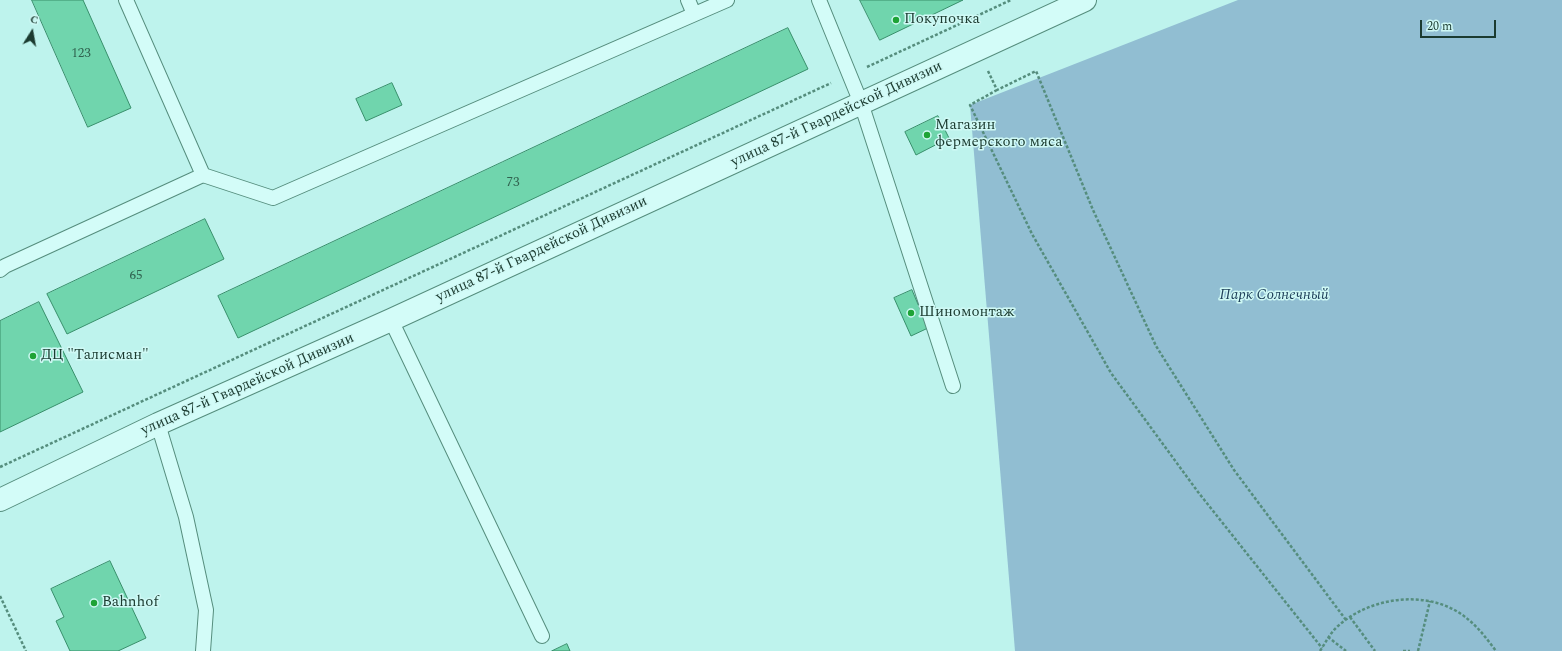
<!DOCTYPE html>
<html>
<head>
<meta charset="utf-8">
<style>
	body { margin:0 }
	#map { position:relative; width:1562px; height:651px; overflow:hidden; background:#bef3ed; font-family:Spectral,serif }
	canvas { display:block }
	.north { position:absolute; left:12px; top:12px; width:40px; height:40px; -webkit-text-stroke:3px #cff9f5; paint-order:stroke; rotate:11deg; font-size:11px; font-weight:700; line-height:16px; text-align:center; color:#1b3b30 }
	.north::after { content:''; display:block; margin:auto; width:14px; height:18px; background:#1b3b30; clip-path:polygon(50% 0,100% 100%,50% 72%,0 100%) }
	.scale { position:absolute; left:1420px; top:20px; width:76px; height:18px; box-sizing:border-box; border:2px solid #1b3b30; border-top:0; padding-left:5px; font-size:12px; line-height:14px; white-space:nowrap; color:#1b3b30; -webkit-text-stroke:3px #cff9f5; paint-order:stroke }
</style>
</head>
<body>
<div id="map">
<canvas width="1562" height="651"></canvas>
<div class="north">С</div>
<div class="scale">20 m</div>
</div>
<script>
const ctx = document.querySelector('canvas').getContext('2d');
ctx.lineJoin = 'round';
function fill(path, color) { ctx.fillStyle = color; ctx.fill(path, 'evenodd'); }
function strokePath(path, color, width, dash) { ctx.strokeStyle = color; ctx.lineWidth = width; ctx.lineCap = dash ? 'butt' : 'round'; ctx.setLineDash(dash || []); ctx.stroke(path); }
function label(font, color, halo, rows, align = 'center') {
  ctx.font = font + ' Spectral,serif'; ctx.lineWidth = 3; ctx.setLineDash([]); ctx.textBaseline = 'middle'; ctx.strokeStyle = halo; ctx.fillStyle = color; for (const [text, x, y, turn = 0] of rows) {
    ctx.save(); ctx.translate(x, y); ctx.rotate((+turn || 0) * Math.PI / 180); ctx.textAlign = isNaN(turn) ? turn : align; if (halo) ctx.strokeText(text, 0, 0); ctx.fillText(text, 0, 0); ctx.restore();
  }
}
const green = new Path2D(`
	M 1238,0 L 1562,0 L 1562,651 L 1015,651 L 970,105 Z`);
const building = new Path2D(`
	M 32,0 L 83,0 L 131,108 L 88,127 Z
	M 860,0 L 963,0 L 880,40 Z
	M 788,28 L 808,69 L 238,338 L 218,296 Z
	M 392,83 L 402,105 L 366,121 L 356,99 Z
	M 938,116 L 949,138 L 916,155 L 905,132 Z
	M 205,219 L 224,259 L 67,334 L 47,294 Z
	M 912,290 L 928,328 L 911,336 L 894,298 Z
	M 39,302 L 83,392 L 0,432 L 0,321 Z
	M 110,561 L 146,638 L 118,651 L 70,651 L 56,621 L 64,617 L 51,589 Z
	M 567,644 L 570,651 L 552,651 Z`);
const path = new Path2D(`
	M 867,67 L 1011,0
	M 988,71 L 997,90 L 1036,71 L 1093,210 L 1156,346 L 1234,470 L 1346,620
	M 997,90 L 970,105 L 1032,234 L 1111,373 L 1198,492 L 1322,648
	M 0,467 L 831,83
	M 0,596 L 26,651
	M 1350,617 L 1375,651
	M 1328,637 L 1346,651
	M 1320,651 C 1326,642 1330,633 1338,626 C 1369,598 1422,590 1458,612 C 1474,622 1485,636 1496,651
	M 1403,651 L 1410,651
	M 1418,651 L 1430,601`);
const service = new Path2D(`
	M 126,0 L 203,175
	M 688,0 L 694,14
	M 819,0 L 861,103 L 953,386
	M 0,270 L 5,266 L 203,175 L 273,198 L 727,0
	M 391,320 L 542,636
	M 158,424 L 186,517 L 206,610 L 203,651`);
const tertiary = new Path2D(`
	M 0,500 L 158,424 L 391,320 L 1085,0`);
const markers = [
	[896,20,4,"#1ea336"],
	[927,135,4,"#1ea336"],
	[911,313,4,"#1ea336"],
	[33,356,4,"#1ea336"],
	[94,603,4,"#1ea336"]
];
const numberNames = [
	["123",81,54],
	["73",513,183],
	["65",136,276]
];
const poiNames = [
	["Покупочка",904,20],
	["Магазин",935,126],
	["фермерского мяса",935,143],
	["Шиномонтаж",919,313],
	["ДЦ \"Талисман\"",41,356],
	["Bahnhof",102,603]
];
const streetNames = [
	["улица 87-й Гвардейской Дивизии",837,115,-25],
	["улица 87-й Гвардейской Дивизии",542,250,-25],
	["улица 87-й Гвардейской Дивизии",248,385,-24]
];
const parkNames = [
	["Парк Солнечный",1274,296]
];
fill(green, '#91bed2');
fill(building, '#70d5ad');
strokePath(building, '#388f6b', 1);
strokePath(service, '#558d7d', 16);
strokePath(tertiary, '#558d7d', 24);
strokePath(path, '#558d7d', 2.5, [3, 2]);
strokePath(service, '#d3fcf8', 14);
strokePath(tertiary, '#d3fcf8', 22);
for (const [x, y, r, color] of markers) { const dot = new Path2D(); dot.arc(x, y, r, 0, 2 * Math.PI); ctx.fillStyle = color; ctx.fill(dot); strokePath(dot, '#cff9f5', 1.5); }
label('13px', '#30624f', null, numberNames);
label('15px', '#1b3b30', '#cff9f5', poiNames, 'left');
label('15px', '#1b3b30', '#cff9f5', streetNames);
label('italic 15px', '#1f405a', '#cff9f5', parkNames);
</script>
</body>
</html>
